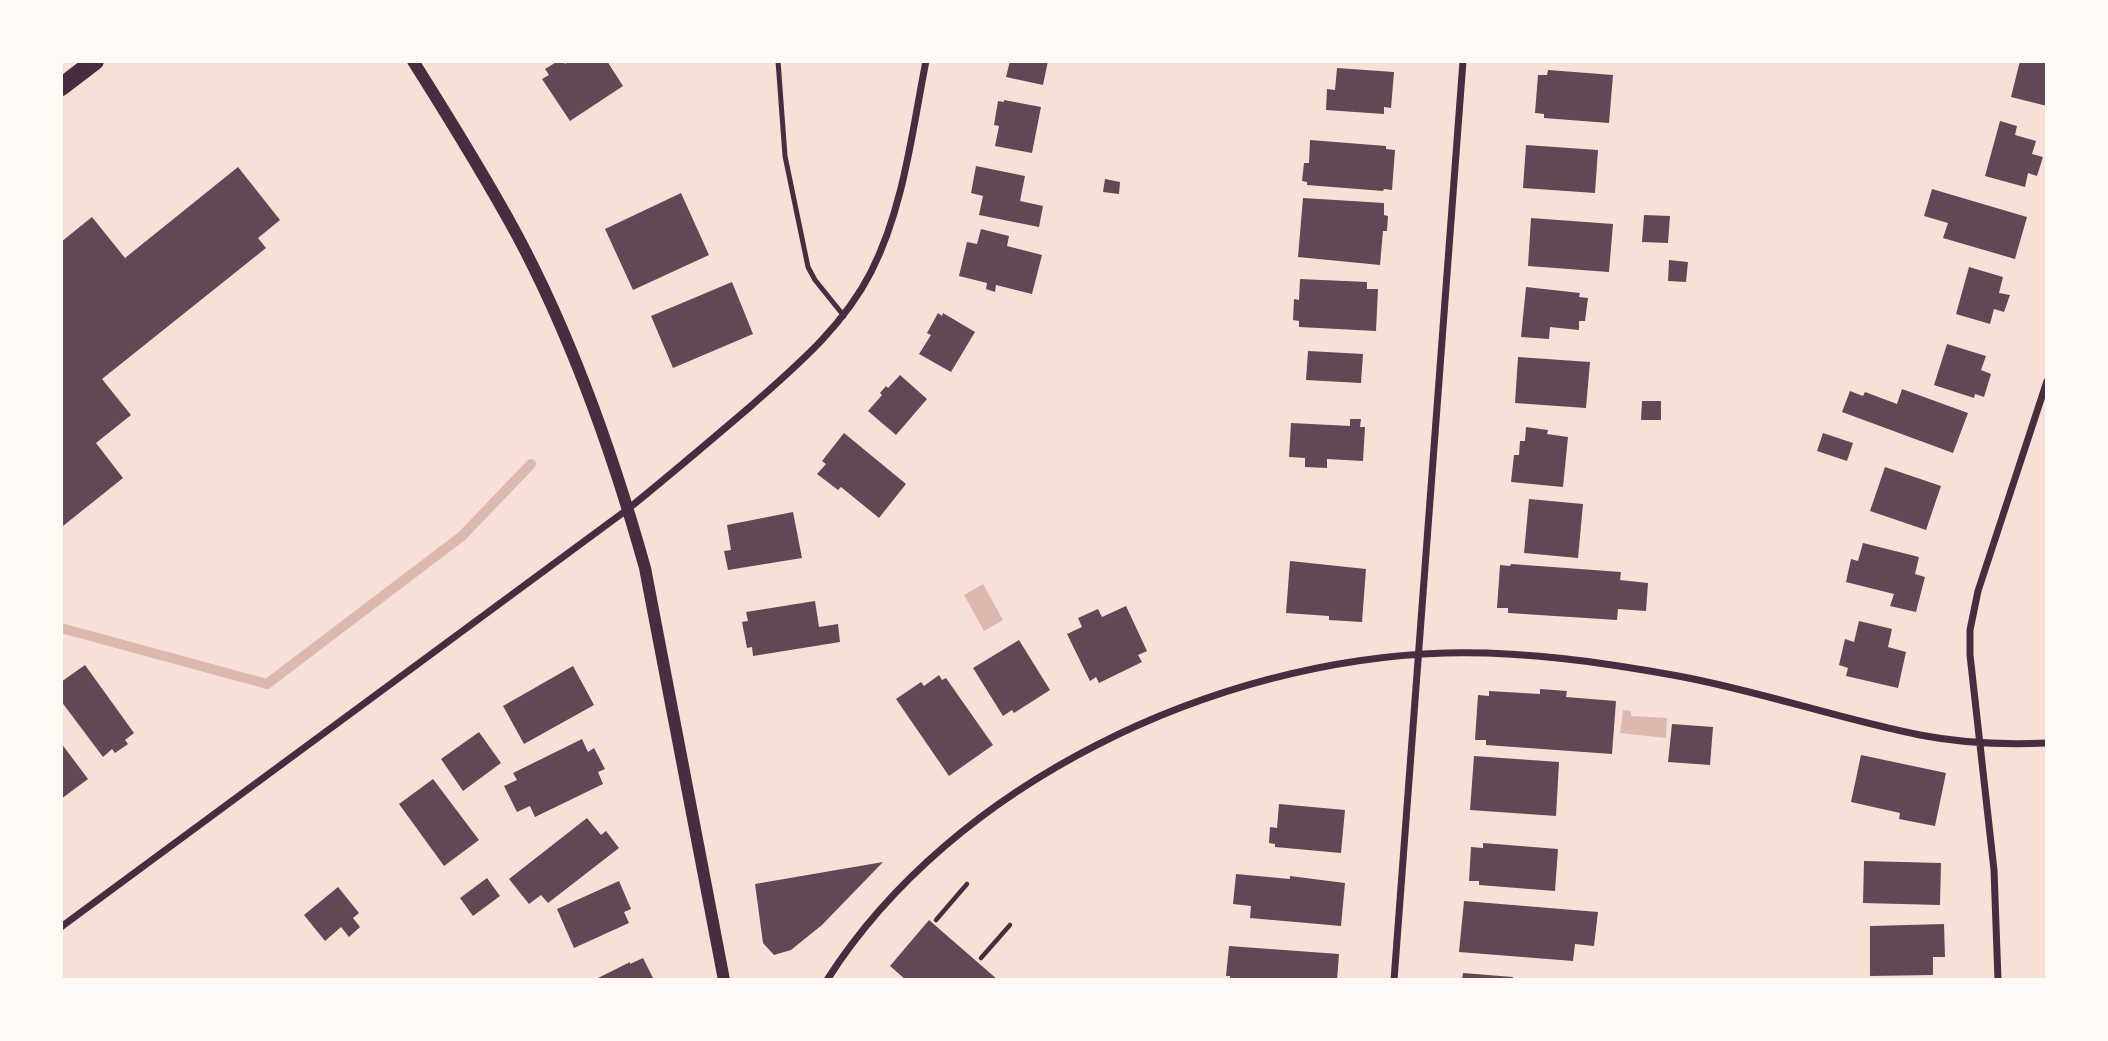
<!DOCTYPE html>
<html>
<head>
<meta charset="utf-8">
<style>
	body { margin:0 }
	#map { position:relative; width:2108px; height:1041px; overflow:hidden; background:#f7e1d7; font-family:"DejaVu Sans",sans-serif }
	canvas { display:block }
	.frame { position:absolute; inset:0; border:63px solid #fffaf5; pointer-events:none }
</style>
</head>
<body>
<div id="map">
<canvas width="2108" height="1041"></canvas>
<div class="frame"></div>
</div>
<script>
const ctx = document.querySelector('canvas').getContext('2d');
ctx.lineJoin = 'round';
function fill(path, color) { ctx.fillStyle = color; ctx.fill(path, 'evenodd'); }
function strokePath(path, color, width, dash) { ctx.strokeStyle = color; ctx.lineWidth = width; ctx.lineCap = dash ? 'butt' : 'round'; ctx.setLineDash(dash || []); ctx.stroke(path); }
const water = new Path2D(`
	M 983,584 L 1003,620 L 984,631 L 964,595 Z
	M 1623,710 L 1631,711 L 1631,716 L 1667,718 L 1666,738 L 1620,733 Z`);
const stream = new Path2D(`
	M 61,628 L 267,684 L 462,536 L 531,464`);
const building = new Path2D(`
	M 558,61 L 564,61 L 565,64 L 569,61 L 607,61 L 623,86 L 570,121 L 542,79 L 549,75 L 545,69 Z
	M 1010,61 L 1048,61 L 1043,85 L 1006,77 Z
	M 2020,61 L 2047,61 L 2047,106 L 2011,97 Z
	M 1337,68 L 1394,72 L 1391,108 L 1384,107 L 1384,114 L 1326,110 L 1327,89 L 1335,90 Z
	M 1548,70 L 1613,75 L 1609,123 L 1544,118 L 1544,114 L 1535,113 L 1538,75 L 1547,75 Z
	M 1004,100 L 1041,107 L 1032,153 L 995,146 L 999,126 L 994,125 L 998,101 L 1004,102 Z
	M 2000,121 L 2017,126 L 2015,135 L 2036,141 L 2032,154 L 2043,157 L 2037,176 L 2028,173 L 2025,187 L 1985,176 Z
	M 1310,140 L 1386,146 L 1386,149 L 1395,150 L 1392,190 L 1384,189 L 1383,191 L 1307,185 L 1307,182 L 1302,181 L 1304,163 L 1309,163 Z
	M 1526,145 L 1598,150 L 1595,193 L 1523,188 Z
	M 976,166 L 1025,176 L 1020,201 L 1043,206 L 1039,227 L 979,215 L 983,196 L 971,193 Z
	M 238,167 L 280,220 L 258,238 L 266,248 L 102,379 L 131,415 L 96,443 L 123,478 L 63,526 L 61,523 L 61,242 L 92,217 L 125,258 Z
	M 1105,179 L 1120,182 L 1119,194 L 1103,192 Z
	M 1932,189 L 2027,217 L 2015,259 L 1943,238 L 1948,223 L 1924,216 Z
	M 681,193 L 709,255 L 633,290 L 605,229 Z
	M 1303,198 L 1384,203 L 1384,215 L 1388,216 L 1387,231 L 1383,231 L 1380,265 L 1298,257 Z
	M 1644,215 L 1670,216 L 1668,243 L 1642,242 Z
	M 1531,218 L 1613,224 L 1609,272 L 1528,266 Z
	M 981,229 L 1009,236 L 1007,246 L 1042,255 L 1032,294 L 996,285 L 995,292 L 986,289 L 987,283 L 959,276 L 967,242 L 977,244 Z
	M 1669,260 L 1688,262 L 1686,282 L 1668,281 Z
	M 1969,267 L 2003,277 L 1999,293 L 2010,295 L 2004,312 L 1994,309 L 1990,324 L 1956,314 Z
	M 1300,279 L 1367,282 L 1367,289 L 1378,289 L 1376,331 L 1299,327 L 1299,321 L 1293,320 L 1294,299 L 1299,300 Z
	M 732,282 L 753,334 L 673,368 L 651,316 Z
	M 1526,287 L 1580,293 L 1579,297 L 1588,298 L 1585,321 L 1579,321 L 1579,330 L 1550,327 L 1549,339 L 1521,337 Z
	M 938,313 L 942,316 L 943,313 L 975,332 L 951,372 L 919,354 L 931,335 L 927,333 Z
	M 1947,344 L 1986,356 L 1981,370 L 1991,374 L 1984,397 L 1975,394 L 1974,398 L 1934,385 Z
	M 1308,351 L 1363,354 L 1361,383 L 1306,380 Z
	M 1518,357 L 1590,362 L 1586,408 L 1515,403 Z
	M 900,375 L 927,399 L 896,435 L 868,411 L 882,395 L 880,393 L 886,386 L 888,388 Z
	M 1902,389 L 1968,413 L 1953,453 L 1842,412 L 1850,391 L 1863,396 L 1865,392 L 1897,404 Z
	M 1642,401 L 1661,401 L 1661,420 L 1641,420 Z
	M 1350,419 L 1361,419 L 1360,427 L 1365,427 L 1363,461 L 1327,459 L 1327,468 L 1305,467 L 1305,458 L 1289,457 L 1291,423 L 1350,426 Z
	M 1526,427 L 1548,430 L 1547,434 L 1568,437 L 1563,487 L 1511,482 L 1514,455 L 1519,455 L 1520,441 L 1525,441 Z
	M 844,433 L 906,484 L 879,518 L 841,487 L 838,490 L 817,474 L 826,464 L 822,461 Z
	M 1823,433 L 1853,443 L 1847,461 L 1817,451 Z
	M 1885,467 L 1941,486 L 1926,530 L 1870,511 Z
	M 1529,499 L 1583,504 L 1578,558 L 1524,553 Z
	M 793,512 L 802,558 L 728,570 L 724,551 L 731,550 L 727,525 Z
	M 1863,543 L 1919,557 L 1915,574 L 1925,577 L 1916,612 L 1890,606 L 1894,594 L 1846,582 L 1851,559 L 1858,561 Z
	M 1290,561 L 1366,569 L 1362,622 L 1329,620 L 1329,616 L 1286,613 Z
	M 1511,564 L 1621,572 L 1620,580 L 1648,583 L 1646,611 L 1618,609 L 1617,620 L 1508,613 L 1508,608 L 1497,608 L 1500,565 L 1510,566 Z
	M 815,601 L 819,627 L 838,624 L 840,642 L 753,656 L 752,647 L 747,648 L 742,622 L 748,621 L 746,612 Z
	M 1126,606 L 1147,651 L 1138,655 L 1142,662 L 1099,683 L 1096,677 L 1090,681 L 1067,634 L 1082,627 L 1078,618 L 1098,609 L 1102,617 Z
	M 1859,621 L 1892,629 L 1888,647 L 1906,652 L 1898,688 L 1846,676 L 1848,668 L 1839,665 L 1845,639 L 1854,642 Z
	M 1019,640 L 1050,690 L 1014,713 L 1012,710 L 1003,716 L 973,668 Z
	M 85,665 L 134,733 L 125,740 L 128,744 L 115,753 L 112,749 L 103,757 L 61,701 L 61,682 Z
	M 573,666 L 594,705 L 524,744 L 503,706 Z
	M 939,675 L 942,680 L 946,678 L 993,745 L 949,776 L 896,699 L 921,682 L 924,686 Z
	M 1540,689 L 1567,691 L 1566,697 L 1616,701 L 1612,754 L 1486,745 L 1486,740 L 1475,740 L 1478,695 L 1489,696 L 1489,691 L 1540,694 Z
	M 1672,724 L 1713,727 L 1710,765 L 1668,762 Z
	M 479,732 L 501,763 L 463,791 L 441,759 Z
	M 582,739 L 588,752 L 594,748 L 605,769 L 598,772 L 603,784 L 535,817 L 530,806 L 517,812 L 504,786 L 517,780 L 513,773 Z
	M 61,743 L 88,779 L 61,799 Z
	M 1861,755 L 1946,773 L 1935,826 L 1899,819 L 1900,813 L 1851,802 Z
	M 1474,756 L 1559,762 L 1556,816 L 1470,810 Z
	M 433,779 L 479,840 L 444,866 L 399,804 Z
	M 1279,804 L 1345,810 L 1341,853 L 1275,847 L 1275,844 L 1269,843 L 1270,827 L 1277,828 Z
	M 587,818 L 601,835 L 606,831 L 619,848 L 548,903 L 541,895 L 529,904 L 509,879 Z
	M 1483,843 L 1558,849 L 1555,891 L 1479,885 L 1479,881 L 1469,881 L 1471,847 L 1483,848 Z
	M 1864,861 L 1941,863 L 1940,905 L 1863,903 Z
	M 883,862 L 822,925 L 791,950 L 774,955 L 763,943 L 755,884 Z
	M 1236,874 L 1290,879 L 1290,876 L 1345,883 L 1341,926 L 1250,918 L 1251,906 L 1233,904 Z
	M 487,878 L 500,896 L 473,916 L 460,898 Z
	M 619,881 L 631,909 L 624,912 L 629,923 L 574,948 L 557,909 Z
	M 338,887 L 359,913 L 353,918 L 360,927 L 349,937 L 341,927 L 325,941 L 304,915 Z
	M 1464,901 L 1598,912 L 1594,946 L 1575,944 L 1573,961 L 1459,952 Z
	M 929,920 L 998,980 L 906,980 L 890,966 Z
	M 1944,924 L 1945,957 L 1933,957 L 1933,975 L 1870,976 L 1870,926 Z
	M 1229,946 L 1339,954 L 1337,980 L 1230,980 L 1230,976 L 1226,976 Z
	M 643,958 L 654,980 L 594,980 L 630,962 L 630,964 Z
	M 1463,973 L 1513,977 L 1512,980 L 1462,980 Z`);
const path = new Path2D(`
	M 936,920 L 967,884
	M 981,958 L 1010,925`);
const service = new Path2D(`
	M 778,61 L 785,156 L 808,267 L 815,280 L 844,316`);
const minor = new Path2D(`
	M 61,927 L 628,509 C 670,475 710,441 751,406 C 796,366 843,327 871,272 C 904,207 912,131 926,61
	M 827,980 C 953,782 1215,660 1445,653 C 1524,651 1601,662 1678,676 C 1760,691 1839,719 1920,735 C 1961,743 2004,745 2047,743
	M 1394,980 L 1463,61
	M 1998,980 L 1994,870 L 1970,655 L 1970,630 L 1978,591 L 2047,381`);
const tertiary = new Path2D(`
	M 413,61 C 449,118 485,176 517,235 C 573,340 613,454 645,568 L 724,980`);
const primary = new Path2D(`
	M 61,87 L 95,61`);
fill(water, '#dcb8b0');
strokePath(stream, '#dcb8b0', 10);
fill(building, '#644757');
strokePath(path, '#4a2c40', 4.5);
strokePath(service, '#4a2c40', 5);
strokePath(minor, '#4a2c40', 7);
strokePath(tertiary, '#4a2c40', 12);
strokePath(primary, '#4a2c40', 18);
</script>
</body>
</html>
